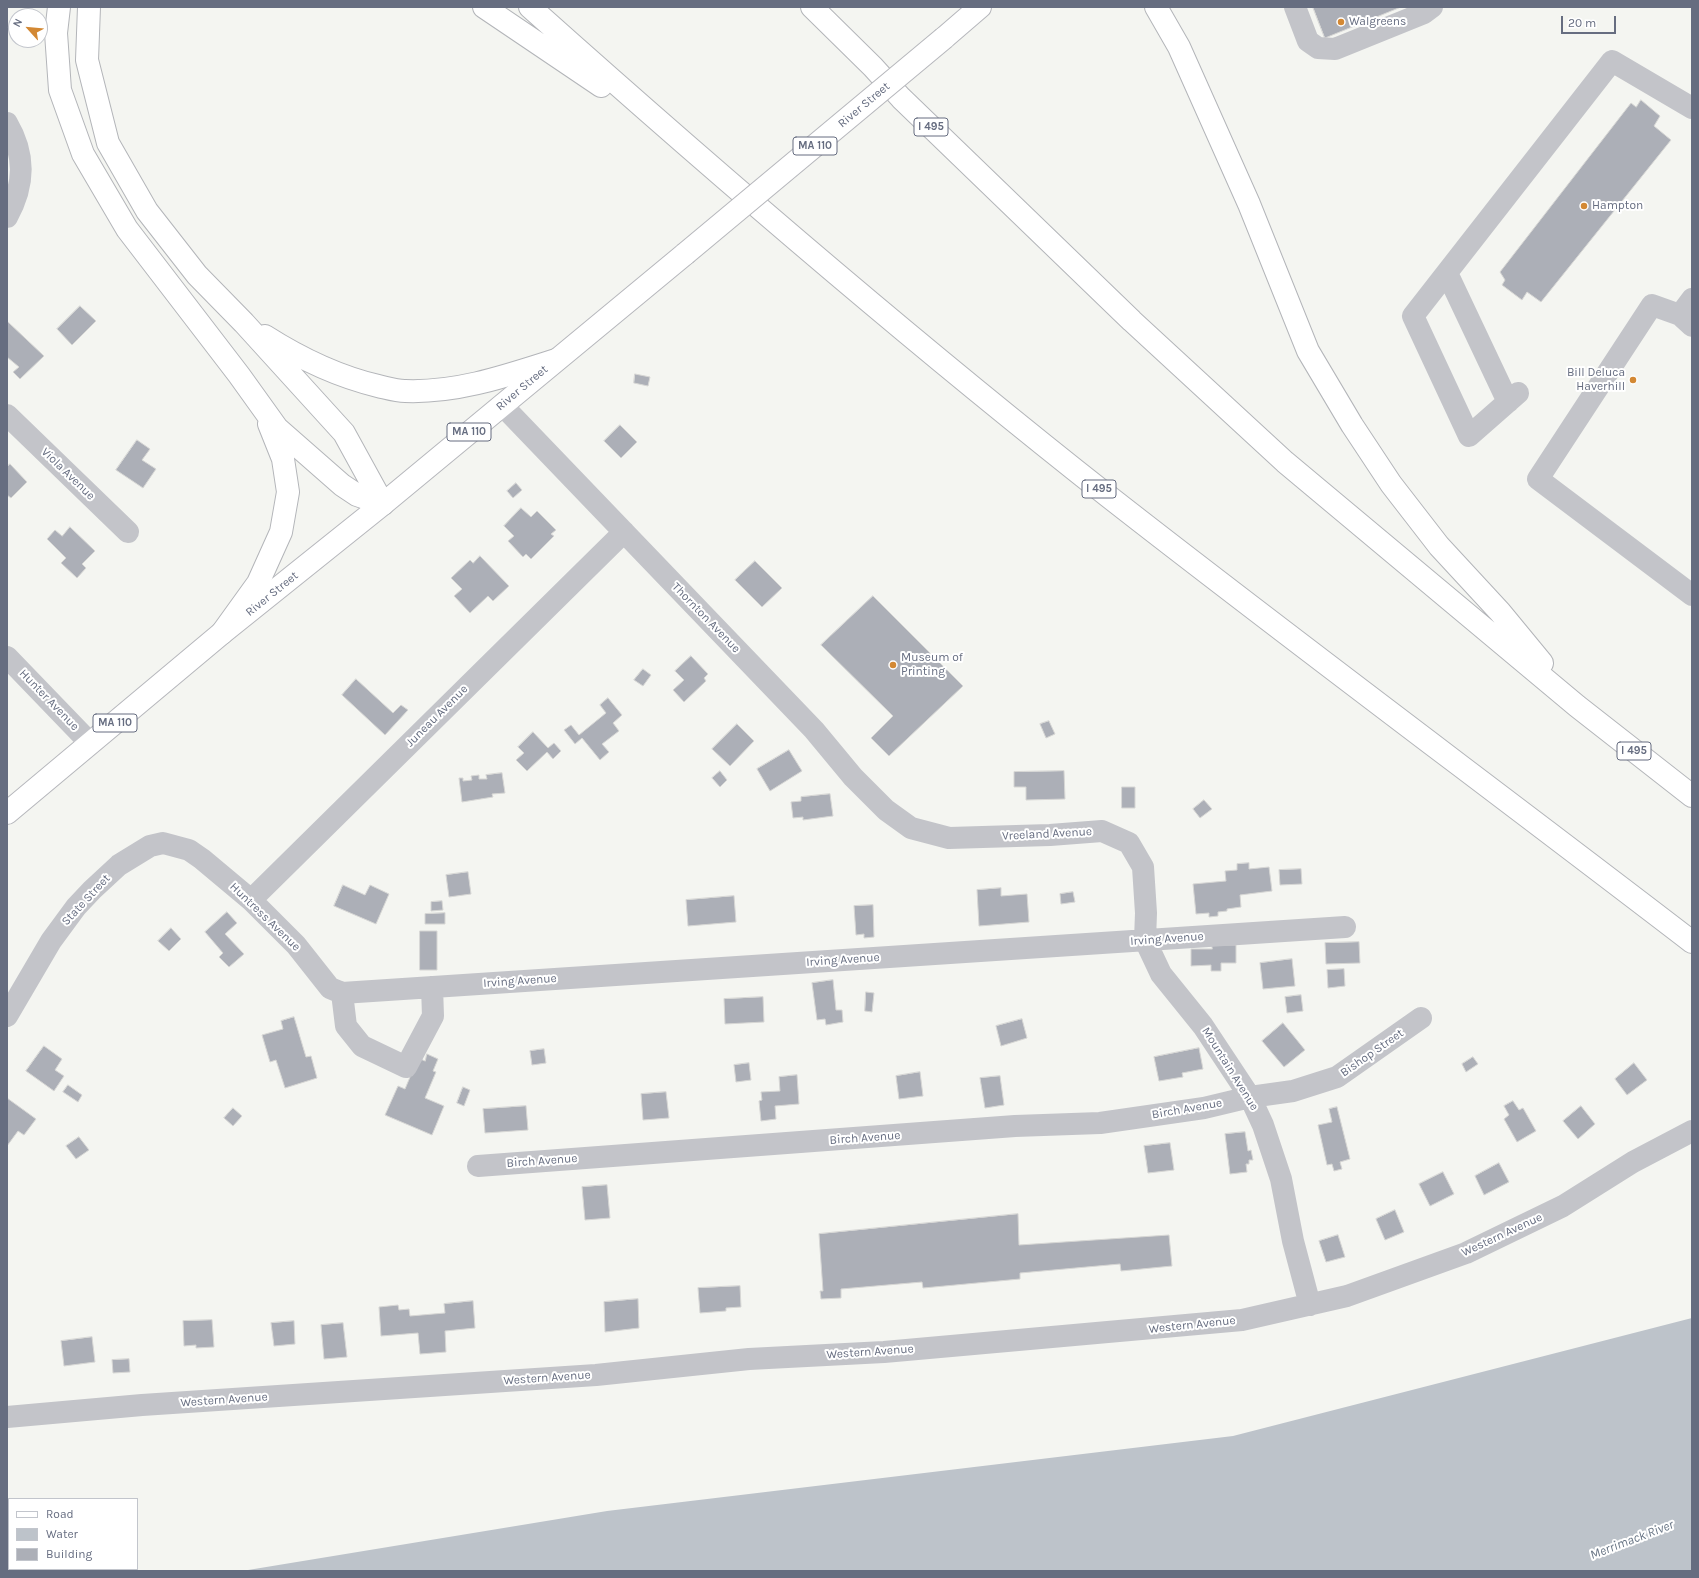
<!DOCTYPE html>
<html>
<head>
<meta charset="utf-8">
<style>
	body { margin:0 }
	#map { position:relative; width:1699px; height:1578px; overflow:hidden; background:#f4f5f1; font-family:Karla,sans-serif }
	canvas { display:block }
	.frame { position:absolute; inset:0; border:8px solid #666d80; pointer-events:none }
	.legend { position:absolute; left:8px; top:1498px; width:130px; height:72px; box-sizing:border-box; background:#fff; border:1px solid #c2c5cc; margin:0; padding:5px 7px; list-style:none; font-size:12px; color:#666d80 }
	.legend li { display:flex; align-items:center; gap:8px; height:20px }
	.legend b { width:20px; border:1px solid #c2c5cc }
	.north { position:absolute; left:8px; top:8px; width:40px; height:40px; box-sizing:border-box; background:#fff; border:1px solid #c2c5cc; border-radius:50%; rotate:297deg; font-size:11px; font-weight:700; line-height:16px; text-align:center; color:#666d80 }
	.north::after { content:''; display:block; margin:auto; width:14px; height:18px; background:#d38833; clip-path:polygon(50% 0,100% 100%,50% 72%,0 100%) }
	.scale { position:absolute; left:1561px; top:16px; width:55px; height:18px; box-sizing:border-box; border:2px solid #666d80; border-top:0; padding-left:5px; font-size:12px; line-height:14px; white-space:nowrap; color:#666d80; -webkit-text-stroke:3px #fff; paint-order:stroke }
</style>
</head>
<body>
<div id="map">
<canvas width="1699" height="1578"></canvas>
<div class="frame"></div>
<ul class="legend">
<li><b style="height:5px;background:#fff"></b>Road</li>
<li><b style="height:11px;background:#bdc3ca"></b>Water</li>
<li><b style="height:11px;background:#acafb7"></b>Building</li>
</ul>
<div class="north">N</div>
<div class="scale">20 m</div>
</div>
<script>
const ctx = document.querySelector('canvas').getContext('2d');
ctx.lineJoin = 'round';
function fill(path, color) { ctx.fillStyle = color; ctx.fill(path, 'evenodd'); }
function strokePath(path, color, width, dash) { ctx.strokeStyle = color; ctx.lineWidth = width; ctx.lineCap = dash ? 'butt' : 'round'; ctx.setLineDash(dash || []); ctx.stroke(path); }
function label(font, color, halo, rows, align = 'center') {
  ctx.font = font + ' Karla,sans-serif'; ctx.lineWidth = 4; ctx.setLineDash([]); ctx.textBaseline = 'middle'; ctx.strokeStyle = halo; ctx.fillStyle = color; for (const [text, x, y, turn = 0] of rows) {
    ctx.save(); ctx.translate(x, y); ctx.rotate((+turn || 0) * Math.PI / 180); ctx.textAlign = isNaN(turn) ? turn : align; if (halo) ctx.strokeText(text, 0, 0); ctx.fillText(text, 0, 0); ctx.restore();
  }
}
const water = new Path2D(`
	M 1692,1318 L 1692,1571 L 242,1571 L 607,1511 L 1233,1436 Z`);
const building = new Path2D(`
	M 1313,7 L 1401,7 L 1325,38 Z
	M 1641,100 L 1660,116 L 1654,126 L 1671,140 L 1541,302 L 1527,292 L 1522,300 L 1502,285 L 1505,280 L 1500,272 L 1631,103 L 1636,107 Z
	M 80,306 L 96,321 L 72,345 L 57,329 Z
	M 8,322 L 44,356 L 20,379 L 13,372 L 19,367 L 7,357 Z
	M 635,374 L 650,377 L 648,386 L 634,383 Z
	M 620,425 L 637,442 L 621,458 L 604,441 Z
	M 137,440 L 150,449 L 142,460 L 156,469 L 143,488 L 116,470 Z
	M 10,464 L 27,482 L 11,498 L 7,495 L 7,467 Z
	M 516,483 L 522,490 L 513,498 L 507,491 Z
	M 521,508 L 531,517 L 537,511 L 556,530 L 551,534 L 554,536 L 531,559 L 526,554 L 523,557 L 508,541 L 514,536 L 504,526 Z
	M 70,527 L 95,551 L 82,564 L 86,568 L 77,578 L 61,563 L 66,558 L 47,539 L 55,530 L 62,536 Z
	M 480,556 L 509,586 L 493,601 L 488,596 L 470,613 L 454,596 L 462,589 L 451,578 L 470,560 L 473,563 Z
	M 755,561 L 782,588 L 762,607 L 735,580 Z
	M 873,596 L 963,686 L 889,756 L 871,738 L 893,716 L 821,645 Z
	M 691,656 L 708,674 L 704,678 L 706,681 L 684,702 L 673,690 L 684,680 L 675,671 Z
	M 643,669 L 651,675 L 643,686 L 634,680 Z
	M 356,679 L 393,713 L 401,705 L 408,710 L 385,735 L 342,695 Z
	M 608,698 L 622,715 L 613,723 L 619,731 L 602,744 L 609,752 L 600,760 L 582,738 L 575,744 L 564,730 L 571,725 L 579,735 L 606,713 L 600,705 Z
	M 1049,721 L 1055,734 L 1046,738 L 1040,724 Z
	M 737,724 L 754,741 L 730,766 L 712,749 Z
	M 533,732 L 548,748 L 554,743 L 561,751 L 553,759 L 547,752 L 527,771 L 516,760 L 524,753 L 518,747 Z
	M 789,750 L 802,771 L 770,791 L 757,769 Z
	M 720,771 L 727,780 L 720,787 L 712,778 Z
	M 1064,771 L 1065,799 L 1026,800 L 1026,787 L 1014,787 L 1014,772 Z
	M 502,773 L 505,793 L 492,794 L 493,797 L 462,802 L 459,778 L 463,778 L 463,781 L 472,780 L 471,776 L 479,775 L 479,779 L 487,779 L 486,775 Z
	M 1122,787 L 1135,787 L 1135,808 L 1122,808 Z
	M 830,794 L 833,816 L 803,820 L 803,817 L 793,818 L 791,802 L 801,801 L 801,797 Z
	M 1204,800 L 1212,809 L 1200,818 L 1193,809 Z
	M 1249,863 L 1249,869 L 1269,867 L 1272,891 L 1240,895 L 1241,907 L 1227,909 L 1227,911 L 1218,912 L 1218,916 L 1209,917 L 1209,913 L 1196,914 L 1193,884 L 1226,881 L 1225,871 L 1237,870 L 1237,864 Z
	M 1301,869 L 1302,884 L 1280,885 L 1279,870 Z
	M 468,872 L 471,894 L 449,897 L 446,875 Z
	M 343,885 L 365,895 L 370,885 L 389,894 L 376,924 L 334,906 Z
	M 1001,888 L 1001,896 L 1027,894 L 1029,922 L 979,926 L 977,890 Z
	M 1073,892 L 1075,902 L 1061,904 L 1060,894 Z
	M 734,896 L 736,922 L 688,926 L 686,900 Z
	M 442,901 L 443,910 L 431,911 L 431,902 Z
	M 873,905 L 874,937 L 864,938 L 864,934 L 856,935 L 854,906 Z
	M 227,912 L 237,923 L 225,934 L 244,954 L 229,967 L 219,957 L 223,953 L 205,932 Z
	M 445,913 L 445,924 L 425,924 L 425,914 Z
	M 171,928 L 181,939 L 169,951 L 158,941 Z
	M 420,931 L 437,931 L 437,970 L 420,970 Z
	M 1359,942 L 1360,963 L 1326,964 L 1325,943 Z
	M 1212,945 L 1236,945 L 1236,963 L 1221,963 L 1221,971 L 1211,971 L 1211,965 L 1191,966 L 1191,949 L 1212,949 Z
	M 1292,959 L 1295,986 L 1263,989 L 1260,963 Z
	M 1344,969 L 1345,986 L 1328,988 L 1327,970 Z
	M 833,980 L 836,1010 L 842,1010 L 843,1022 L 826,1025 L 825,1019 L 817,1020 L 812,983 Z
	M 866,992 L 874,993 L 872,1012 L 865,1011 Z
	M 1301,995 L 1303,1011 L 1287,1013 L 1285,997 Z
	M 763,997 L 764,1022 L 725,1024 L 724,999 Z
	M 294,1017 L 306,1057 L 311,1056 L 317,1078 L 285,1088 L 276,1060 L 270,1062 L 262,1035 L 283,1029 L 281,1021 Z
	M 1022,1019 L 1027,1038 L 1001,1046 L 996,1026 Z
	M 1283,1023 L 1305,1050 L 1284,1067 L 1262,1041 Z
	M 44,1046 L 62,1059 L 55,1070 L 64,1076 L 54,1091 L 26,1071 Z
	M 1199,1048 L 1203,1069 L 1182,1073 L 1183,1077 L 1159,1081 L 1154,1057 Z
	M 544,1049 L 546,1063 L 532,1065 L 530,1051 Z
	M 427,1054 L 438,1059 L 433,1071 L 436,1072 L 425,1098 L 444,1106 L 432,1135 L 385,1115 L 398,1086 L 405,1089 L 418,1058 L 425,1061 Z
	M 1473,1057 L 1478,1064 L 1466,1072 L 1462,1064 Z
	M 749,1063 L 751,1080 L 736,1082 L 734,1065 Z
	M 1634,1063 L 1647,1080 L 1627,1095 L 1615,1079 Z
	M 920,1072 L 923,1096 L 899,1099 L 896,1076 Z
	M 797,1075 L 799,1104 L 775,1106 L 776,1119 L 761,1121 L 759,1101 L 762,1100 L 761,1092 L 780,1091 L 779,1077 Z
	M 1000,1076 L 1004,1105 L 985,1108 L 980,1078 Z
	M 68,1085 L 82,1095 L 78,1102 L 63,1092 Z
	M 463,1087 L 470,1090 L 464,1106 L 457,1103 Z
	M 666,1092 L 669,1118 L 643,1120 L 641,1094 Z
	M 7,1098 L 36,1119 L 24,1135 L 18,1131 L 7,1146 Z
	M 1513,1101 L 1519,1110 L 1523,1108 L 1536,1131 L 1517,1142 L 1504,1119 L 1509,1115 L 1504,1106 Z
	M 526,1106 L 528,1130 L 485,1133 L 483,1109 Z
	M 1581,1106 L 1595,1124 L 1578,1139 L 1563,1121 Z
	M 1337,1107 L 1350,1159 L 1340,1162 L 1342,1169 L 1334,1171 L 1332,1164 L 1327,1165 L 1318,1125 L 1332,1122 L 1329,1109 Z
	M 233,1108 L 242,1116 L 233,1126 L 224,1118 Z
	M 1245,1132 L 1248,1151 L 1251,1150 L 1253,1160 L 1249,1160 L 1249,1164 L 1246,1164 L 1247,1172 L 1230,1174 L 1225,1134 Z
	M 79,1137 L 89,1150 L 76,1159 L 66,1146 Z
	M 1170,1143 L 1174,1170 L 1148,1173 L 1144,1146 Z
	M 1499,1163 L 1509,1182 L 1484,1195 L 1475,1176 Z
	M 1443,1172 L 1454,1194 L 1430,1206 L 1419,1184 Z
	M 607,1185 L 610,1218 L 585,1220 L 582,1187 Z
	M 1395,1210 L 1404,1232 L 1385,1240 L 1376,1219 Z
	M 1018,1214 L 1019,1245 L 1169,1235 L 1172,1266 L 1121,1271 L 1120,1264 L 1020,1273 L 1020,1279 L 923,1288 L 922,1282 L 841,1289 L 841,1298 L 821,1299 L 820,1291 L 823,1291 L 819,1234 Z
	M 1338,1235 L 1345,1257 L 1326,1262 L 1319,1241 Z
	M 740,1286 L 741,1307 L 726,1308 L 726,1311 L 700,1313 L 698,1288 Z
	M 638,1299 L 639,1328 L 605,1332 L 604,1302 Z
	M 473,1301 L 475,1328 L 445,1331 L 446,1352 L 420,1354 L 418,1333 L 381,1336 L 379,1307 L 398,1305 L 399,1310 L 409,1309 L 410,1316 L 445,1313 L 444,1304 Z
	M 212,1320 L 214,1347 L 196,1348 L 196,1345 L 184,1346 L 183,1321 Z
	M 294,1321 L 295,1344 L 274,1346 L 271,1323 Z
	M 343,1323 L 347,1357 L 324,1359 L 321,1325 Z
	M 92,1337 L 95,1362 L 64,1366 L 61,1341 Z
	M 129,1359 L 130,1372 L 113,1373 L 112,1360 Z`);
const minor = new Path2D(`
	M 1295,7 L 1308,41 L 1318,48 L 1335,49 L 1424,13 L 1432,7
	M 7,123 C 26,155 25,185 7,217
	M 1447,273 L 1508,402
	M 1692,299 L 1680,315 L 1692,326
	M 1680,315 L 1652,305 L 1538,479 L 1692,595
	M 1518,393 L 1469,436 L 1413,316 L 1612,61 L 1692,108
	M 502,405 L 814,730 L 853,777 L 886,810 L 911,828 L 949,838 L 1050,835 L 1102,831 L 1129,843 L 1143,867 L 1146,913 L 1145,940 L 1161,974 L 1203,1026 L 1250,1097 L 1263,1125 L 1281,1179 L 1293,1241 L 1310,1305
	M 7,415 L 128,532
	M 7,657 L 90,743
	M 251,900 L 624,532
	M 342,993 L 346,1026 L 362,1046 L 406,1067 L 433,1016 L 432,987
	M 7,1016 L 51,941 L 76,907 L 92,890 L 119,865 L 150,846 L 163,843 L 189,850 L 202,859 L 251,900 L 296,945 L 330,988 L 342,993 L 1345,927
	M 478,1166 L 1015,1126 L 1100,1123 L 1204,1108 L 1250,1097 L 1293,1091 L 1337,1077 L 1421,1018
	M 7,1417 L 142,1405 L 596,1375 L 749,1359 L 884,1352 L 1242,1320 L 1347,1296 L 1466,1253 L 1563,1206 L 1633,1162 L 1692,1131`);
const major = new Path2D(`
	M 944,38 L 980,7
	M 7,813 L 222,633 L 383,504 L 685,254`);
const highway = new Path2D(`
	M 59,7 L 56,33 L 60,90 L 83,154 L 127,229 L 239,375 L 277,428 L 342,485 L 357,495 L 383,504
	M 89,7 L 87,60 L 108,143 L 147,211 L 197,275 L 244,323 L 344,433 L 383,504
	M 484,7 L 601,86
	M 530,7 C 718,175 910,340 1108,496 C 1301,647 1498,793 1692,942
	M 812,7 L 873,67 L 901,98 L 1132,321 L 1285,462 L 1577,706 L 1692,796
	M 1156,7 L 1179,47 L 1249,204 L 1308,351 L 1352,425 L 1391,484 L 1439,546 L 1500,612 L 1542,663
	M 265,336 C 301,359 336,376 378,386 C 387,388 396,391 405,391 C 457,393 506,376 556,360
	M 222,633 L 258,583 L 281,532 L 288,492 L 283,459 L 269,424`);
const majorBridge = new Path2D(`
	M 685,254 L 944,38`);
const markers = [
	[1341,22,4,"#d38833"],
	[1584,206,4,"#d38833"],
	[1633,380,4,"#d38833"],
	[893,665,4,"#d38833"]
];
const shields = [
	[931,127,34],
	[815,146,44],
	[469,432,44],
	[1099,489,34],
	[115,723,44],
	[1634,751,34]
];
const shieldNames = [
	["I 495",931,127],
	["MA 110",815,146],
	["MA 110",469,432],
	["I 495",1099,489],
	["MA 110",115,723],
	["I 495",1634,751]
];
const poiNames = [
	["Walgreens",1349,22],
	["Hampton",1592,206],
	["Bill Deluca",1625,373,"right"],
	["Haverhill",1625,387,"right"],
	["Museum of",901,658],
	["Printing",901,672]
];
const streetNames = [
	["River Street",864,105,-40],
	["River Street",522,388,-40],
	["Viola Avenue",68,474,44],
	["River Street",272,594,-39],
	["Thornton Avenue",706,618,46],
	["Hunter Avenue",49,700,46],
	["Juneau Avenue",437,716,-45],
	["Vreeland Avenue",1047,834,-3],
	["State Street",86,900,-47],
	["Huntress Avenue",265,917,44],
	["Irving Avenue",1167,939,-4],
	["Irving Avenue",843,960,-4],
	["Irving Avenue",520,981,-4],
	["Bishop Street",1372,1053,-35],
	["Mountain Avenue",1230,1069,58],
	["Birch Avenue",1187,1109,-10],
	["Birch Avenue",865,1138,-4],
	["Birch Avenue",542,1161,-4],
	["Western Avenue",1502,1235,-25],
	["Western Avenue",1192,1325,-6],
	["Western Avenue",870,1352,-4],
	["Western Avenue",547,1378,-4],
	["Western Avenue",224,1400,-4]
];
const waterNames = [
	["Merrimack River",1632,1540,-21]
];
fill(water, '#bdc3ca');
fill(building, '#acafb7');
strokePath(building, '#d6d6d4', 1);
strokePath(major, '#b6b7bc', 24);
strokePath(highway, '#b3b5b9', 24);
strokePath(minor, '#c3c4c9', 22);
strokePath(major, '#fff', 22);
strokePath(highway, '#fff', 22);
strokePath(majorBridge, '#b6b7bc', 24, []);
strokePath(majorBridge, '#fff', 22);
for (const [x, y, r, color] of markers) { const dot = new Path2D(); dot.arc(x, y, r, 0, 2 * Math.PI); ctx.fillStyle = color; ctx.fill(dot); strokePath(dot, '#fff', 1.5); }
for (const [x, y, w] of shields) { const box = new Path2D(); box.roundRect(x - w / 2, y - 9, w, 18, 3); ctx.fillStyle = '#fff'; ctx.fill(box); strokePath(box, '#666d80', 1); }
label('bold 11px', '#666d80', null, shieldNames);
label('12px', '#666d80', '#fff', poiNames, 'left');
label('12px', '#666d80', '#fff', streetNames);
label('italic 13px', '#677484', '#fff', waterNames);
</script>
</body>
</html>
